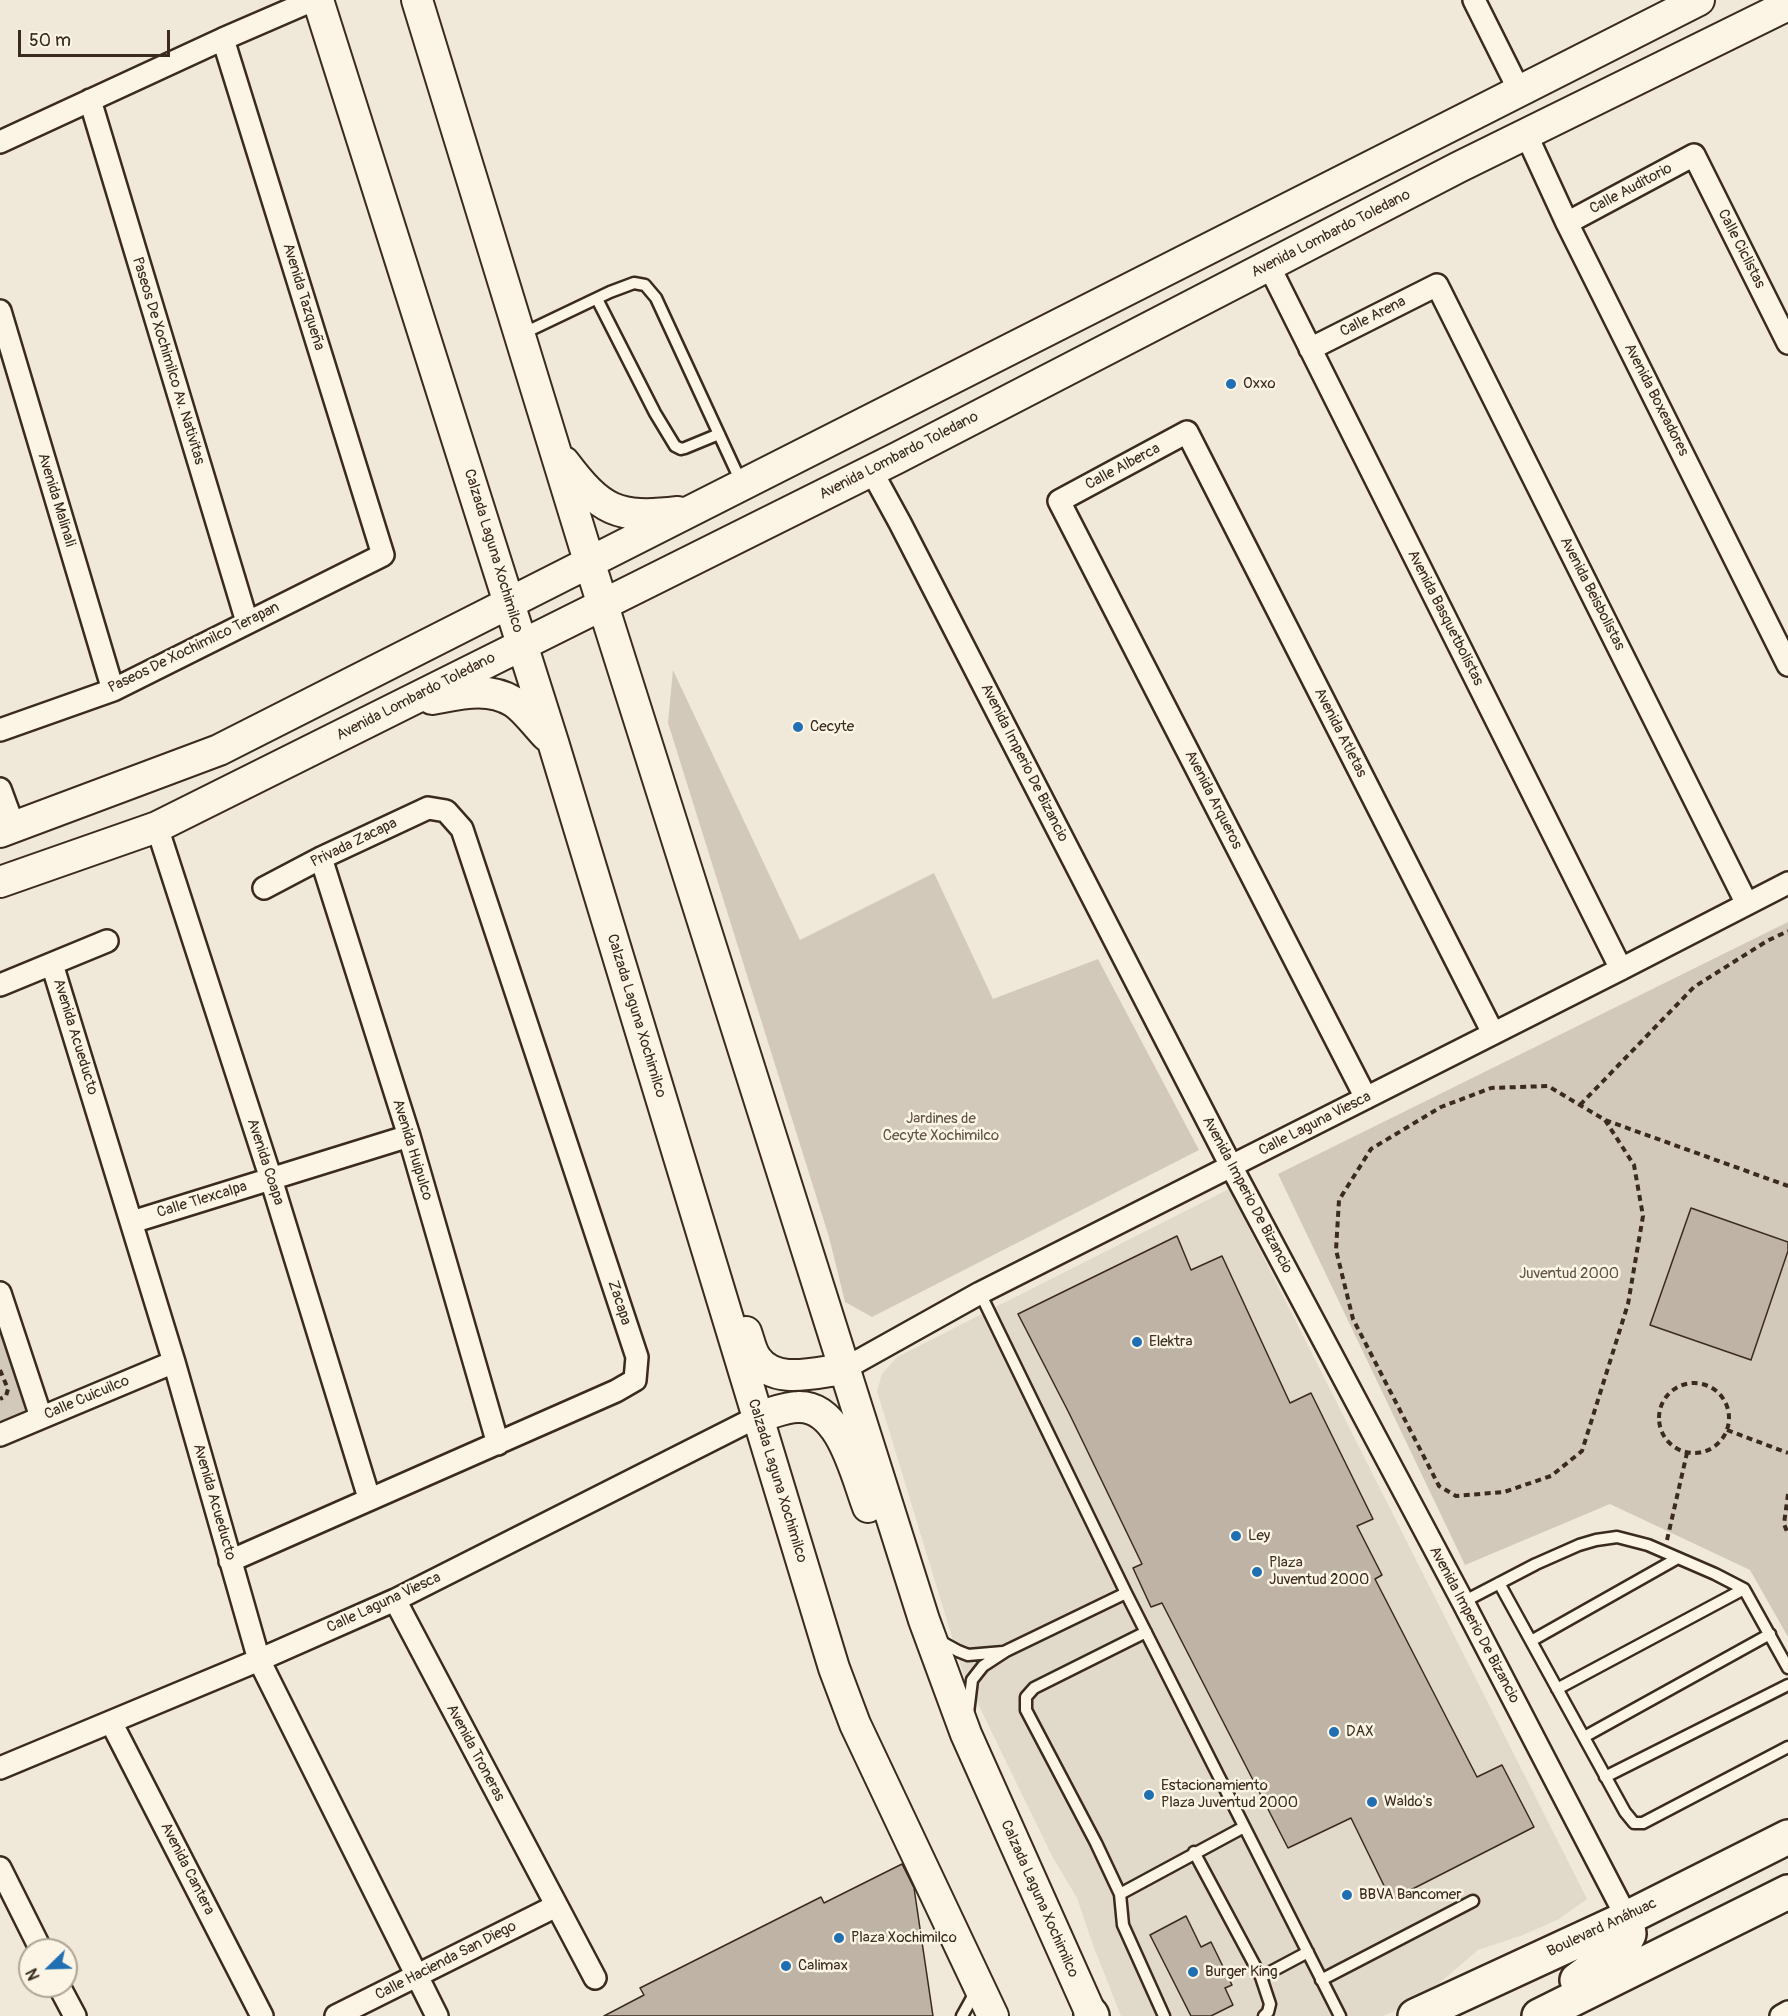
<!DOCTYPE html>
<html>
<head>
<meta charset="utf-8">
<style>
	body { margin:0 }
	#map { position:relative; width:1788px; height:2016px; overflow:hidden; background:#f0e9d9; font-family:Pangolin,sans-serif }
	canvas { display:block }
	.north { position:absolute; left:18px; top:1938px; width:60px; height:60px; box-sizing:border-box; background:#fcf5e5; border:2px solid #afa495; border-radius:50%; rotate:247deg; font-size:16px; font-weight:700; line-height:24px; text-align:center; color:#3b2a1e }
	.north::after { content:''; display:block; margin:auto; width:21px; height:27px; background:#1f6fb2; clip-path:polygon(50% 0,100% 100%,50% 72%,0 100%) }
	.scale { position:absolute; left:18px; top:30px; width:152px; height:27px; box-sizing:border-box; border:3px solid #3b2a1e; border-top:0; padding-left:8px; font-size:18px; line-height:21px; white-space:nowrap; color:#3b2a1e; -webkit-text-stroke:4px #fcf5e5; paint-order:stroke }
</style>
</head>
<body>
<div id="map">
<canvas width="1788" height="2016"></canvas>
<div class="north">N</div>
<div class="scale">50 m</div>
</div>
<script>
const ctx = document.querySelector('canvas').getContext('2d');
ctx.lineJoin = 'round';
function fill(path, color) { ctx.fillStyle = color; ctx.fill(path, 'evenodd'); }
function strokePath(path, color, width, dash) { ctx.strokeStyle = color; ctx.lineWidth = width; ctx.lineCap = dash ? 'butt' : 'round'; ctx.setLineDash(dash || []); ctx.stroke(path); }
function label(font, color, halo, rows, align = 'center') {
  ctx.font = font + ' Pangolin,sans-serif'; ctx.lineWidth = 5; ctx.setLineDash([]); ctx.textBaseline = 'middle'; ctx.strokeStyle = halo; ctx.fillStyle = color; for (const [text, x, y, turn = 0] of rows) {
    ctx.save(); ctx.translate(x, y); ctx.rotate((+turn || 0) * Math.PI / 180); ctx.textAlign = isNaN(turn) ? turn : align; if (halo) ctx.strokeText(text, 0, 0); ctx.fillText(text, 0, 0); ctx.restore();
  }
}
const built = new Path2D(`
	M 1229,1189 L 1587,1899 L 1559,1919 L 1523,1935 L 1478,1950 L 1443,1980 L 1408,2005 L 1383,2016 L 1121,2016 L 1093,1945 L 1077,1898 L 1052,1856 L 963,1673 L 877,1391 L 882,1374 L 897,1357 Z`);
const green = new Path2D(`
	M 673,670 L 800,940 L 934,873 L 993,999 L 1098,959 L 1199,1150 L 872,1317 L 845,1302 L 829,1237 L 668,723 Z
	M 1788,922 L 1788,1637 L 1750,1570 L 1610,1504 L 1465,1565 L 1278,1174 Z
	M 0,1294 L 41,1417 L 0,1433 Z`);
const building = new Path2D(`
	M 1691,1208 L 1788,1242 L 1788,1251 L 1751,1360 L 1650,1325 Z
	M 1177,1236 L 1191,1270 L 1222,1256 L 1290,1403 L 1311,1393 L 1373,1519 L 1357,1526 L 1382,1575 L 1375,1579 L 1477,1777 L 1502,1765 L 1534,1827 L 1391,1900 L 1351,1818 L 1288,1848 L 1162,1603 L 1151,1607 L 1133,1568 L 1142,1564 L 1069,1413 L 1018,1314 Z
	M 902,1864 L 914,1888 L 933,2016 L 604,2016 L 644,1995 L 640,1988 L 821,1897 L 824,1903 Z
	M 1186,1916 L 1201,1947 L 1211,1942 L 1232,1985 L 1225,1988 L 1233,2005 L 1211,2016 L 1191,2016 L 1150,1935 Z`);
const path = new Path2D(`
	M 1580,1105 L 1694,987 L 1767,941 L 1788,931
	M 1605,1120 L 1634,1165 L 1643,1216 L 1628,1304 L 1582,1451 L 1551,1476 L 1504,1492 L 1456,1496 L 1439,1486 L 1353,1319 L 1336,1250 L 1339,1200 L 1371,1149 L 1441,1107 L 1491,1088 L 1548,1086 L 1605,1120 L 1788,1186
	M 0,1370 L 8,1389 L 6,1396 L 0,1399
	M1659 1418a35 35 0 1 1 70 0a35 35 0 1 1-70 0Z
	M 1727,1430 L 1788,1453
	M 1788,1494 L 1784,1524 L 1788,1534
	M 1667,1540 L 1687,1453`);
const service = new Path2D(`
	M 597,299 L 655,413 L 675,446 L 681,449 L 685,448 L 719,434
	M 522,334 L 610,292 L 634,283 L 645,285 L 656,298 L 742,484
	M 980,1293 L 1126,1593 L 1340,2016
	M 1499,1583 L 1625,1812 L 1634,1823 L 1643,1823 L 1788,1747
	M 1463,1602 L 1536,1564 L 1579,1545 L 1596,1540 L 1617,1537 L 1648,1545 L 1715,1574 L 1744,1589 L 1788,1668
	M 1146,1632 L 1034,1688 L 1026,1697 L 1026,1710 L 1096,1843 L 1120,1894 L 1123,1925 L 1164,2016
	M 938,1640 L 958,1651 L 968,1655 L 1003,1652
	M 1531,1641 L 1678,1558
	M 1557,1689 L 1744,1589
	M 968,1713 L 972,1680 L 983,1666 L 1006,1651 L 1126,1593
	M 1584,1737 L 1770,1634
	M 1605,1777 L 1788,1685
	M 1194,1852 L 1261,1977 L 1270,2004 L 1268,2012 L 1264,2016
	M 1120,1894 L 1244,1827
	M 1261,1977 L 1308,1952
	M 1321,1980 L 1473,1901
	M 962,2016 L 977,1989`);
const minor = new Path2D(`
	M 1474,0 L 1520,92
	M 90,100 L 247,622
	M 1526,134 L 1567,223 L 1788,665
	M 0,142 L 223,39 L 313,0
	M 1567,223 L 1694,155 L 1788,343
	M 1269,266 L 1621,969
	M 0,311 L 113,690
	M 1310,349 L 1437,285 L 1747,904
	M 871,470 L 900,523 L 1231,1166 L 1463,1602 L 1627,1918
	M 0,730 L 113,690 L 383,555 L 223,39
	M 0,789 L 14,827
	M 157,827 L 271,1179 L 369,1498
	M 321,858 L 409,1136 L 498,1444
	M 52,964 L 174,1362 L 259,1660 L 437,2016
	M 0,985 L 107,941
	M 1366,1098 L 1059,501 L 1187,432 L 1493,1033
	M 132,1222 L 409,1136
	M 0,1293 L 41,1417
	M 844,1369 L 980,1293 L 1621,969 L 1788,883
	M 0,1435 L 174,1362
	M 230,1561 L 616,1391 L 635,1380 L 637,1357 L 462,829 L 446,811 L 428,808 L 321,858 L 264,888
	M 395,1600 L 595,1978
	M 111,1722 L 262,2016
	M 0,1768 L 259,1660 L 395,1600 L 757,1417
	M 0,1868 L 41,1950
	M 59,1986 L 75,2016
	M 336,2016 L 556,1906
	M 1781,2016 L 1788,2012`);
const secondary = new Path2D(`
	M 318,0 L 553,742 L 834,1668 L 855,1724 L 993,2016
	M 417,0 L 589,561 L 924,1620 L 966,1734 L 1092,2016
	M 564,462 C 601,511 617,519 678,512
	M 432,699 C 460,694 488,686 514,702 C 526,710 537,726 547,736
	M 0,832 L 219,750 L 1699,0
	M 0,882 L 157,827 L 897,458 L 1459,167 L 1788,5
	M 746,1332 C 749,1340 751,1351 756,1358 C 775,1386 816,1372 844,1369
	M 757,1417 C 770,1414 785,1407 798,1407 C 841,1405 856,1476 868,1507`);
const primary = new Path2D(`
	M 1577,1980 L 1623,1946 L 1629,1934 L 1627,1918
	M 1091,2014 L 1092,2016
	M 1415,2016 L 1627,1918 L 1788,1837
	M 1539,2016 L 1788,1892`);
const markers = [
	[1231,384,6,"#1f6fb2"],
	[798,727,6,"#1f6fb2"],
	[1137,1342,6,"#1f6fb2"],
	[1236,1536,6,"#1f6fb2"],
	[1257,1572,6,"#1f6fb2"],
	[1334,1732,6,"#1f6fb2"],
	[1149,1795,6,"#1f6fb2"],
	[1372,1802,6,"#1f6fb2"],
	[1347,1895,6,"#1f6fb2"],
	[839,1938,6,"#1f6fb2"],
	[786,1966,6,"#1f6fb2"],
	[1193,1972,6,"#1f6fb2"]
];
const streetNames = [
	["Calle Auditorio",1631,189,-28],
	["Avenida Lombardo Toledano",1331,234,-27],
	["Calle Ciclistas",1741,249,63],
	["Avenida Tazqueña",303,297,73],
	["Calle Arena",1373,317,-27],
	["Paseos De Xochimilco Av. Nativitas",168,361,73],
	["Avenida Boxeadores",1656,400,63],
	["Avenida Lombardo Toledano",899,456,-27],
	["Calle Alberca",1123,467,-28],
	["Avenida Malinali",56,500,73],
	["Calzada Laguna Xochimilco",493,551,73],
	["Avenida Beisbolistas",1592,594,63],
	["Avenida Basquetbolistas",1445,618,63],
	["Paseos De Xochimilco Terapan",194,648,-26],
	["Avenida Lombardo Toledano",416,697,-27],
	["Avenida Atletas",1340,733,63],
	["Avenida Imperio De Bizancio",1024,763,63],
	["Avenida Arqueros",1213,800,63],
	["Privada Zacapa",354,843,-26],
	["Calzada Laguna Xochimilco",636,1016,73],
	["Avenida Acueducto",75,1037,73],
	["Calle Laguna Viesca",1315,1124,-27],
	["Avenida Huipulco",412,1150,73],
	["Avenida Coapa",265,1162,72],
	["Avenida Imperio De Bizancio",1247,1195,62],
	["Calle Tlexcalpa",202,1200,-17],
	["Zacapa",619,1303,72],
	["Calle Cuicuilco",87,1398,-23],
	["Calzada Laguna Xochimilco",777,1481,73],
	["Avenida Acueducto",214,1502,74],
	["Calle Laguna Viesca",384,1603,-25],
	["Avenida Imperio De Bizancio",1474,1625,62],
	["Avenida Troneras",475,1753,62],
	["Avenida Cantera",187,1869,63],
	["Calzada Laguna Xochimilco",1039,1899,66],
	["Boulevard Anáhuac",1602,1928,-25],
	["Calle Hacienda San Diego",446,1961,-27]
];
const poiNames = [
	["Oxxo",1243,384],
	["Cecyte",810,727],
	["Elektra",1149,1342],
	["Ley",1248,1536],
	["Plaza",1269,1563],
	["Juventud 2000",1269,1580],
	["DAX",1346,1732],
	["Estacionamiento",1161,1786],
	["Plaza Juventud 2000",1161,1803],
	["Waldo's",1384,1802],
	["BBVA Bancomer",1359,1895],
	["Plaza Xochimilco",851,1938],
	["Calimax",798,1966],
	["Burger King",1205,1972]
];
const parkNames = [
	["Jardines de",941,1119],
	["Cecyte Xochimilco",941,1136],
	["Juventud 2000",1569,1274]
];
fill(built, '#e1d9c9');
fill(green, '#d2c9ba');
fill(building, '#beb3a4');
strokePath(building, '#3b2a1e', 1.5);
strokePath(service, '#3b2a1e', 15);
strokePath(minor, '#3b2a1e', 26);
strokePath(secondary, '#3b2a1e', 34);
strokePath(primary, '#3b2a1e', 38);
strokePath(path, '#3b2a1e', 4, [6, 4.5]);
strokePath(service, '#fcf5e5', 10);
strokePath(minor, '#fcf5e5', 21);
strokePath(secondary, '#fcf5e5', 30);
strokePath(primary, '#fcf5e5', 33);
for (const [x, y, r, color] of markers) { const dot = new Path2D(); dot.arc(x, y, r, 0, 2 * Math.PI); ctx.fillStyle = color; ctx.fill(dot); strokePath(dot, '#fcf5e5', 2); }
label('15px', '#3b2a1e', '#fcf5e5', streetNames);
label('15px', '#3b2a1e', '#fcf5e5', poiNames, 'left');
label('15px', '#615245', '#fcf5e5', parkNames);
</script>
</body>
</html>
